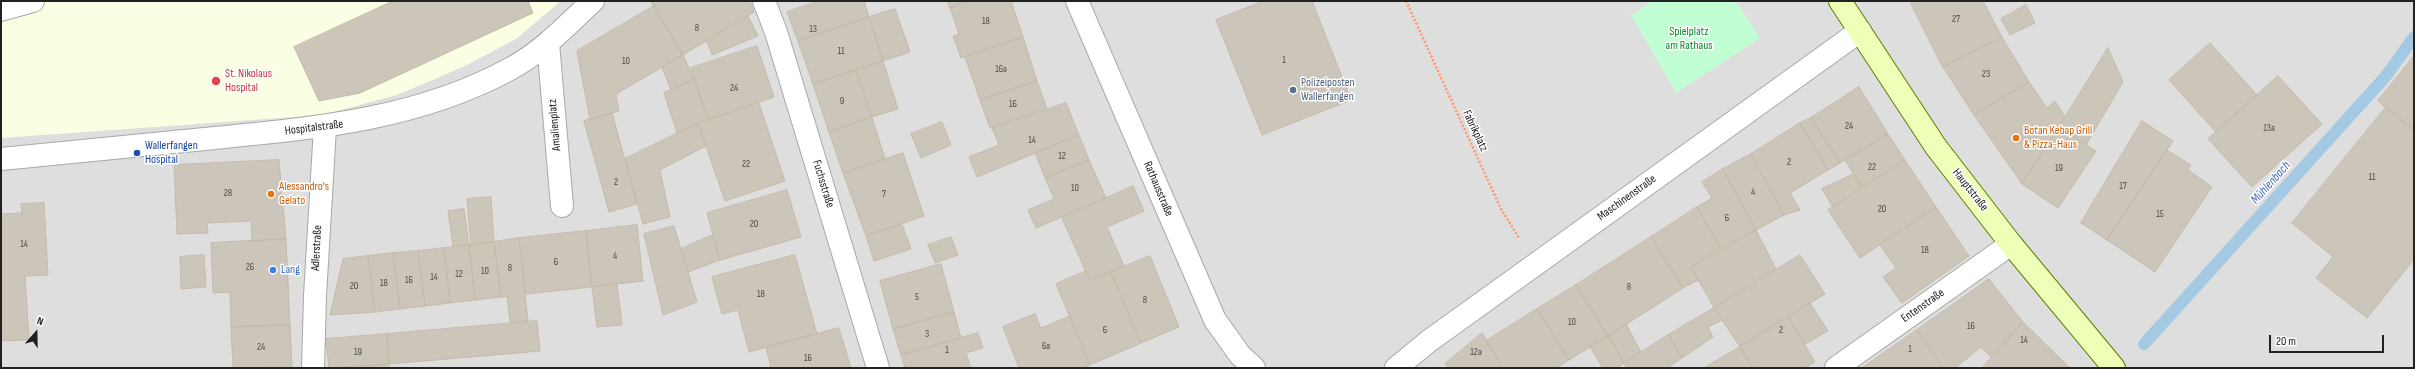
<!DOCTYPE html>
<html>
<head>
<meta charset="utf-8">
<style>
	body { margin:0 }
	#map { position:relative; width:2415px; height:369px; overflow:hidden; background:#f2f1e7; font-family:"Sofia Sans Condensed",sans-serif }
	canvas { display:block }
	.frame { position:absolute; inset:0; border:2px solid #212121; pointer-events:none }
	.north { position:absolute; left:16px; top:313px; width:40px; height:40px; -webkit-text-stroke:3px #fff; paint-order:stroke; rotate:20deg; font-size:11px; font-weight:700; line-height:16px; text-align:center; color:#212121 }
	.north::after { content:''; display:block; margin:auto; width:14px; height:18px; background:#212121; clip-path:polygon(50% 0,100% 100%,50% 72%,0 100%) }
	.scale { position:absolute; left:2269px; top:335px; width:115px; height:18px; box-sizing:border-box; border:2px solid #212121; border-top:0; padding-left:5px; font-size:12px; line-height:14px; white-space:nowrap; color:#212121; -webkit-text-stroke:3px #fff; paint-order:stroke }
</style>
</head>
<body>
<div id="map">
<canvas width="2415" height="369"></canvas>
<div class="frame"></div>
<div class="north">N</div>
<div class="scale">20 m</div>
</div>
<script>
const ctx = document.querySelector('canvas').getContext('2d');
ctx.lineJoin = 'round';
function fill(path, color) { ctx.fillStyle = color; ctx.fill(path, 'evenodd'); }
function strokePath(path, color, width, dash) { ctx.strokeStyle = color; ctx.lineWidth = width; ctx.lineCap = dash ? 'butt' : 'round'; ctx.setLineDash(dash || []); ctx.stroke(path); }
function label(font, color, halo, rows, align = 'center') {
  ctx.font = font + ' "Sofia Sans Condensed",sans-serif'; ctx.lineWidth = 3; ctx.setLineDash([]); ctx.textBaseline = 'middle'; ctx.strokeStyle = halo; ctx.fillStyle = color; for (const [text, x, y, turn = 0] of rows) {
    ctx.save(); ctx.translate(x, y); ctx.rotate((+turn || 0) * Math.PI / 180); ctx.textAlign = isNaN(turn) ? turn : align; if (halo) ctx.strokeText(text, 0, 0); ctx.fillText(text, 0, 0); ctx.restore();
  }
}
const residential = new Path2D(`
	M 1,1 L 2414,1 L 2414,368 L 1,368 Z`);
const education = new Path2D(`
	M 1,1 L 561,1 L 516,39 L 465,66 L 397,95 L 322,115 L 1,138 Z`);
const park = new Path2D(`
	M 1652,1 L 1736,1 L 1760,38 L 1676,93 L 1631,15 Z`);
const stream = new Path2D(`
	M 2144,344 L 2386,76 L 2414,37`);
const building = new Path2D(`
	M 393,1 L 528,1 L 533,13 L 360,93 L 319,101 L 294,47 Z
	M 651,1 L 750,1 L 754,12 L 683,55 Z
	M 819,1 L 864,1 L 869,17 L 798,41 L 787,12 Z
	M 948,1 L 970,1 L 950,8 Z
	M 970,1 L 1011,1 L 1023,37 L 961,58 L 953,36 L 959,34 L 950,8 Z
	M 1264,1 L 1312,1 L 1351,100 L 1262,135 L 1216,20 Z
	M 1910,1 L 1983,1 L 2002,37 L 1943,67 Z
	M 2026,5 L 2035,23 L 2010,35 L 2001,19 Z
	M 654,6 L 683,55 L 616,94 L 619,111 L 590,120 L 577,51 Z
	M 895,9 L 910,52 L 883,61 L 869,17 Z
	M 748,16 L 758,36 L 712,55 L 707,41 Z
	M 869,17 L 883,61 L 813,84 L 798,41 Z
	M 1023,37 L 1037,81 L 980,100 L 965,57 Z
	M 2002,37 L 2029,82 L 1974,115 L 1943,67 Z
	M 2210,43 L 2257,95 L 2216,132 L 2169,80 Z
	M 757,46 L 774,97 L 708,120 L 691,68 Z
	M 2108,48 L 2123,82 L 2086,145 L 2059,127 Z
	M 683,55 L 694,79 L 671,90 L 662,67 Z
	M 2414,56 L 2414,130 L 2378,101 Z
	M 883,61 L 898,109 L 872,117 L 856,70 Z
	M 856,70 L 872,117 L 829,132 L 813,84 Z
	M 2278,76 L 2322,124 L 2252,187 L 2208,139 Z
	M 694,79 L 708,120 L 677,133 L 664,93 Z
	M 1037,81 L 1047,109 L 990,128 L 980,100 Z
	M 2029,82 L 2047,108 L 2055,101 L 2065,117 L 2022,184 L 1974,115 Z
	M 1859,87 L 1888,134 L 1840,163 L 1811,118 Z
	M 759,103 L 785,181 L 725,201 L 698,123 Z
	M 1066,103 L 1079,135 L 977,177 L 969,157 L 999,145 L 992,128 Z
	M 2386,107 L 2414,130 L 2414,259 L 2367,318 L 2316,278 L 2333,257 L 2292,223 Z
	M 612,113 L 637,204 L 609,212 L 584,121 Z
	M 872,117 L 885,159 L 843,173 L 829,132 Z
	M 1811,118 L 1840,163 L 1828,170 L 1800,123 Z
	M 2142,121 L 2173,141 L 2107,240 L 2081,223 Z
	M 942,122 L 951,145 L 921,158 L 911,134 Z
	M 698,123 L 706,146 L 660,170 L 670,217 L 643,224 L 625,159 Z
	M 1800,123 L 1828,170 L 1790,193 L 1800,210 L 1784,215 L 1751,154 Z
	M 2059,127 L 2096,151 L 2058,208 L 2022,184 Z
	M 1888,134 L 1905,160 L 1862,187 L 1845,160 Z
	M 1079,135 L 1089,160 L 1045,178 L 1035,153 Z
	M 2167,150 L 2191,165 L 2188,170 L 2212,187 L 2155,272 L 2107,240 Z
	M 903,153 L 924,216 L 866,236 L 843,173 Z
	M 1751,154 L 1784,215 L 1756,230 L 1723,169 Z
	M 279,160 L 286,239 L 252,241 L 251,221 L 207,223 L 208,233 L 177,234 L 174,165 Z
	M 1089,160 L 1106,198 L 1036,228 L 1028,210 L 1054,199 L 1045,178 Z
	M 1905,160 L 1936,207 L 1860,258 L 1828,210 Z
	M 1723,169 L 1756,230 L 1721,249 L 1697,207 L 1712,198 L 1702,182 Z
	M 1854,174 L 1862,187 L 1833,207 L 1822,189 Z
	M 1133,186 L 1144,211 L 1107,227 L 1124,266 L 1090,281 L 1062,218 Z
	M 787,190 L 801,237 L 720,260 L 707,213 Z
	M 491,197 L 494,242 L 471,244 L 467,199 Z
	M 44,203 L 48,275 L 25,276 L 29,340 L 1,341 L 1,214 L 22,213 L 21,204 Z
	M 1697,207 L 1721,249 L 1691,267 L 1698,280 L 1683,288 L 1651,237 Z
	M 1936,207 L 1969,256 L 1902,303 L 1883,277 L 1896,268 L 1880,245 Z
	M 464,209 L 469,245 L 453,246 L 448,211 Z
	M 902,224 L 911,249 L 874,261 L 866,236 Z
	M 637,225 L 643,281 L 592,287 L 586,231 Z
	M 674,226 L 697,302 L 663,315 L 644,234 Z
	M 1756,230 L 1776,269 L 1714,308 L 1691,267 Z
	M 586,231 L 592,287 L 526,294 L 519,238 Z
	M 713,235 L 720,260 L 688,272 L 681,249 Z
	M 951,237 L 958,255 L 935,263 L 928,245 Z
	M 1651,237 L 1683,288 L 1608,336 L 1576,285 Z
	M 519,238 L 528,321 L 510,323 L 507,296 L 501,297 L 494,242 Z
	M 286,239 L 290,325 L 231,327 L 230,292 L 213,293 L 211,243 Z
	M 494,242 L 501,297 L 475,300 L 469,245 Z
	M 469,245 L 475,300 L 450,303 L 444,248 Z
	M 444,248 L 450,303 L 425,306 L 418,251 Z
	M 418,251 L 425,306 L 400,309 L 393,253 Z
	M 393,253 L 400,309 L 375,312 L 368,256 Z
	M 204,255 L 206,287 L 181,289 L 180,257 Z
	M 795,255 L 817,334 L 749,352 L 738,310 L 722,314 L 712,277 Z
	M 1800,255 L 1825,294 L 1740,347 L 1714,308 Z
	M 368,256 L 375,312 L 330,315 L 343,259 Z
	M 1150,256 L 1179,327 L 1141,343 L 1111,272 Z
	M 941,264 L 954,312 L 893,329 L 880,281 Z
	M 1086,271 L 1090,281 L 1111,272 L 1141,343 L 1090,365 L 1056,284 Z
	M 1989,279 L 2023,322 L 1992,358 L 1981,347 L 1955,368 L 1943,368 L 1917,330 Z
	M 617,284 L 622,325 L 597,327 L 592,287 Z
	M 1576,285 L 1608,336 L 1569,360 L 1537,309 Z
	M 1810,303 L 1828,331 L 1805,344 L 1788,316 Z
	M 1714,308 L 1722,320 L 1708,327 L 1713,337 L 1682,358 L 1668,335 Z
	M 1537,309 L 1569,360 L 1556,368 L 1503,368 L 1486,341 Z
	M 954,312 L 961,338 L 901,355 L 893,329 Z
	M 1035,314 L 1041,328 L 1070,316 L 1090,365 L 1082,368 L 1019,368 L 1003,327 Z
	M 1788,316 L 1815,362 L 1805,368 L 1753,368 L 1740,347 Z
	M 537,321 L 540,351 L 389,364 L 387,334 Z
	M 2023,322 L 2070,368 L 1982,368 Z
	M 1626,324 L 1641,352 L 1624,363 L 1608,336 Z
	M 290,325 L 292,367 L 233,368 L 231,327 Z
	M 839,328 L 851,368 L 771,368 L 766,347 Z
	M 1917,330 L 1943,368 L 1862,368 Z
	M 978,333 L 983,348 L 966,353 L 971,368 L 905,368 L 901,355 Z
	M 1482,333 L 1503,368 L 1449,368 L 1445,364 Z
	M 387,334 L 389,364 L 329,368 L 326,339 Z
	M 1668,335 L 1682,358 L 1667,368 L 1627,368 L 1624,363 Z
	M 1608,336 L 1624,363 L 1617,368 L 1603,368 L 1590,347 Z
	M 1740,347 L 1753,368 L 1704,368 Z
	M 389,364 L 389,368 L 344,368 Z`);
const path = new Path2D(`
	M 1406,1 L 1501,209 L 1519,238`);
const lane = new Path2D(`
	M 1,10 L 33,1
	M 548,43 L 562,206
	M 1836,368 L 2011,244`);
const street = new Path2D(`
	M 764,1 L 776,32 L 878,368
	M 1077,1 L 1215,320 L 1240,355 L 1254,368
	M 1,159 C 72,152 143,145 215,138 C 317,128 418,119 510,69 C 542,52 567,25 593,1
	M 313,368 L 315,296 L 325,127
	M 1396,368 L 1429,341 L 1860,31`);
const secondary = new Path2D(`
	M 1840,1 L 1936,147 L 2011,244 L 2114,368`);
const markers = [
	[216,81,5,"#e0444e"],
	[1293,90,4,"#5c6f8a"],
	[2016,138,4,"#e8710a"],
	[137,153,4,"#1a4fb4"],
	[271,194,4,"#e8710a"],
	[273,270,4,"#3f7fe0"]
];
const numberNames = [
	["27",1956,19],
	["18",986,21],
	["8",697,28],
	["13",813,29],
	["11",841,51],
	["1",1284,60],
	["10",626,61],
	["16a",1001,69],
	["23",1986,74],
	["24",734,88],
	["9",842,101],
	["16",1013,104],
	["24",1849,126],
	["13a",2269,128],
	["14",1032,140],
	["12",1062,156],
	["2",1789,162],
	["22",746,164],
	["22",1872,167],
	["19",2059,168],
	["11",2372,177],
	["2",616,182],
	["17",2123,186],
	["10",1075,188],
	["4",1753,192],
	["28",228,193],
	["7",884,194],
	["20",1882,209],
	["15",2160,214],
	["6",1727,218],
	["20",754,224],
	["14",24,244],
	["18",1925,250],
	["4",615,256],
	["6",556,262],
	["26",250,267],
	["8",510,268],
	["10",485,271],
	["12",459,274],
	["14",434,277],
	["16",409,280],
	["18",384,283],
	["20",354,286],
	["8",1629,287],
	["18",761,294],
	["5",917,297],
	["8",1145,300],
	["10",1572,322],
	["16",1971,326],
	["6",1105,330],
	["2",1781,330],
	["3",927,334],
	["14",2024,340],
	["6a",1046,346],
	["24",261,347],
	["1",1910,349],
	["1",947,350],
	["19",358,352],
	["12a",1476,352],
	["16",808,358]
];
const parkNames = [
	["Spielplatz",1689,32],
	["am Rathaus",1689,46]
];
const healthNames = [
	["St. Nikolaus",225,74],
	["Hospital",225,88]
];
const serviceNames = [
	["Polizeiposten",1301,83],
	["Wallerfangen",1301,97]
];
const streetNames = [
	["Amalienplatz",555,125,-95],
	["Hospitalstraße",314,128,-7],
	["Fabrikplatz",1475,131,65],
	["Fuchsstraße",823,184,73],
	["Rathausstraße",1158,189,67],
	["Hauptstraße",1970,190,52],
	["Maschinenstraße",1627,198,-36],
	["Adlerstraße",317,248,-87],
	["Entenstraße",1923,306,-35]
];
const foodNames = [
	["Botan Kebap Grill",2024,131],
	["& Pizza-Haus",2024,145],
	["Alessandro's",279,187],
	["Gelato",279,201]
];
const transitNames = [
	["Wallerfangen",145,146],
	["Hospital",145,160]
];
const shopNames = [
	["Lang",281,270]
];
const waterNames = [
	["Mühlenbach",2271,183,-48]
];
fill(residential, '#dfdede');
fill(education, '#faffe3');
fill(park, '#c2fed3');
strokePath(stream, '#a4c9e3', 12);
fill(building, '#cbc5ba');
strokePath(building, '#c6bba8', 1);
strokePath(lane, '#a8a8a8', 24);
strokePath(street, '#a8a8a8', 24);
strokePath(secondary, '#5a8000', 24);
strokePath(path, '#ff976b', 2.5, [2, 2]);
strokePath(lane, '#fff', 22);
strokePath(street, '#fff', 22);
strokePath(secondary, '#eeffb8', 22);
for (const [x, y, r, color] of markers) { const dot = new Path2D(); dot.arc(x, y, r, 0, 2 * Math.PI); ctx.fillStyle = color; ctx.fill(dot); strokePath(dot, '#fff', 1.5); }
label('10px', '#4c4a47', null, numberNames);
label('12px', '#038727', '#fff', parkNames);
label('12px', '#be3a42', '#fff', healthNames, 'left');
label('12px', '#4e5e75', '#fff', serviceNames, 'left');
label('12px', '#212121', '#fff', streetNames);
label('12px', '#c56008', '#fff', foodNames, 'left');
label('12px', '#164399', '#fff', transitNames, 'left');
label('12px', '#366cbe', '#fff', shopNames, 'left');
label('italic 13px', '#4368bb', '#fff', waterNames);
</script>
</body>
</html>
